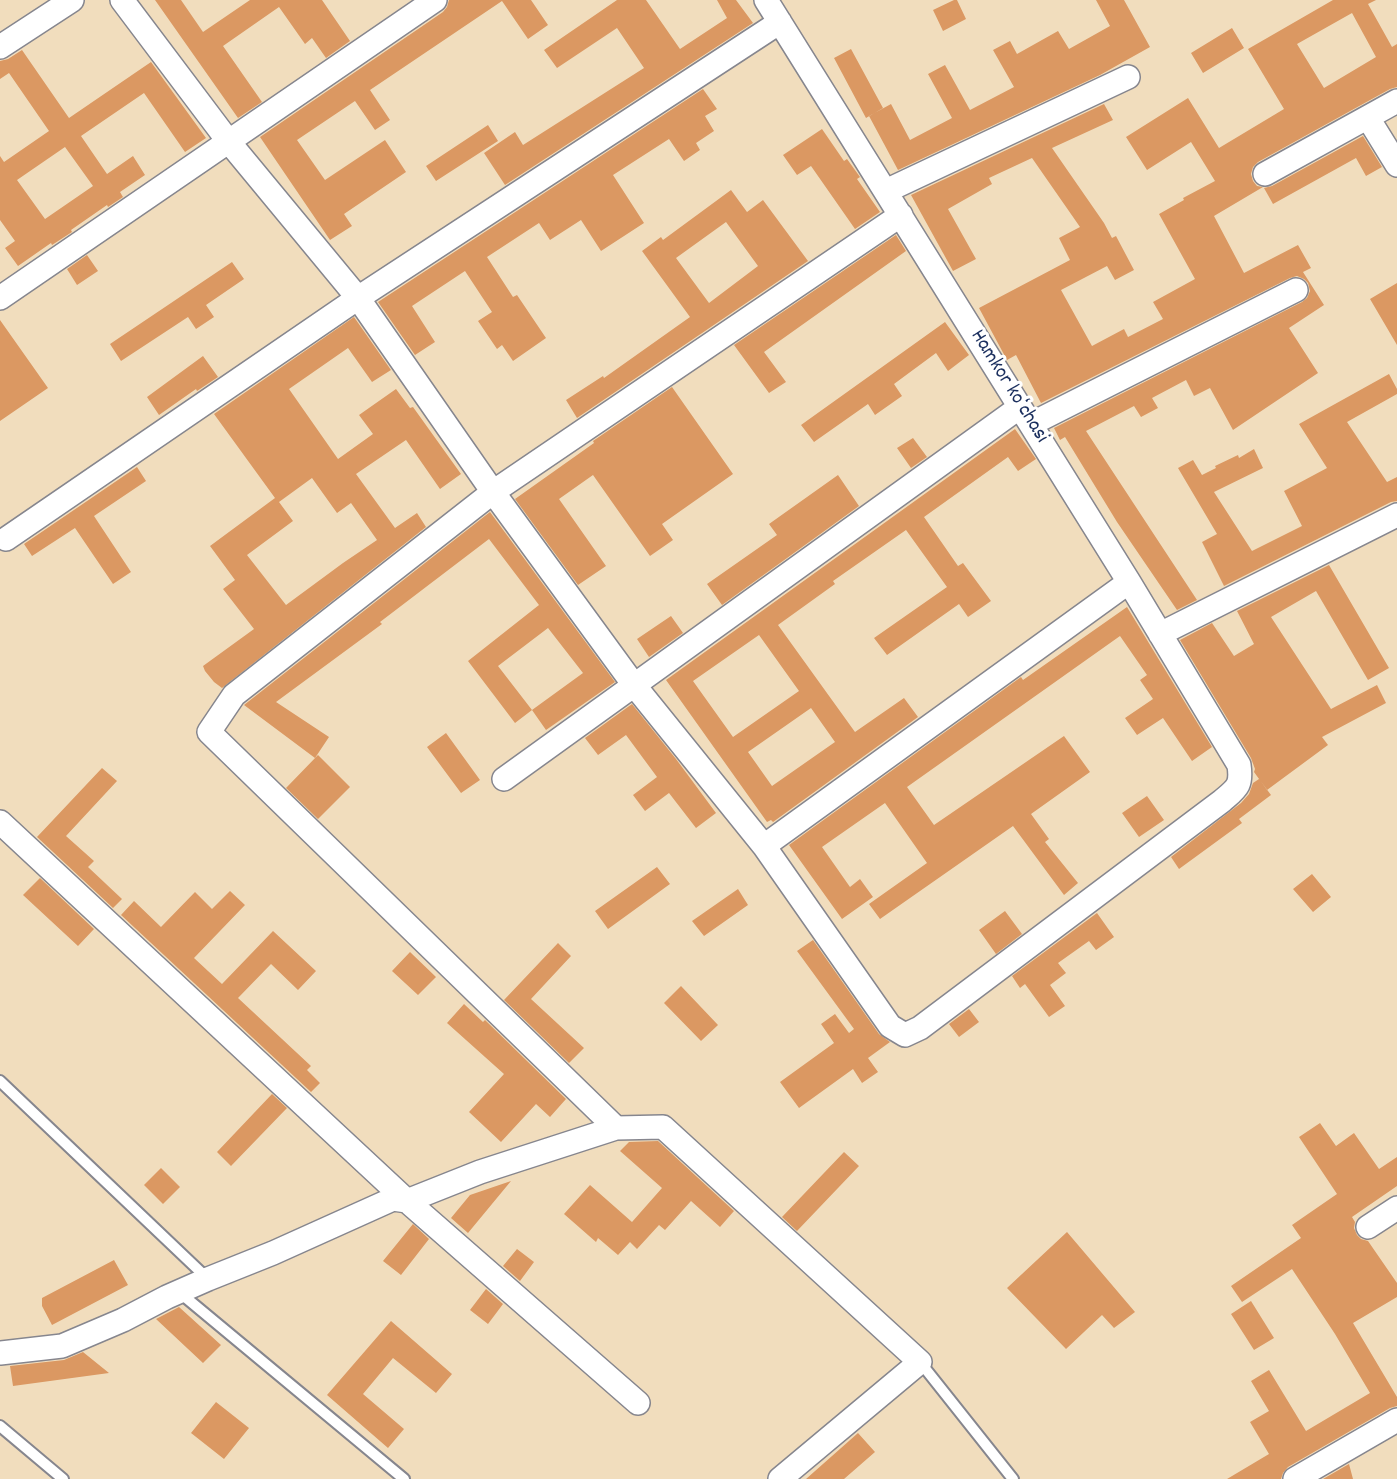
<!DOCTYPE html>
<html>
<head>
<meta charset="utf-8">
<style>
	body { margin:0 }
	canvas { display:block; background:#f1ddbd }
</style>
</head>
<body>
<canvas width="1397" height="1479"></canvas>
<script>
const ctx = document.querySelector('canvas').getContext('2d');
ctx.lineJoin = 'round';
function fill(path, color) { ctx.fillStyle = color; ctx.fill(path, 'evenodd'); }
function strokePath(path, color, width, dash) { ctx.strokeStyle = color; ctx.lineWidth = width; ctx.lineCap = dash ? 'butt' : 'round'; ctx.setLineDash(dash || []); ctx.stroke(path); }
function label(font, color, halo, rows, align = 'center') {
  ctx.font = font + ' Dekko,sans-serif'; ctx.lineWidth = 6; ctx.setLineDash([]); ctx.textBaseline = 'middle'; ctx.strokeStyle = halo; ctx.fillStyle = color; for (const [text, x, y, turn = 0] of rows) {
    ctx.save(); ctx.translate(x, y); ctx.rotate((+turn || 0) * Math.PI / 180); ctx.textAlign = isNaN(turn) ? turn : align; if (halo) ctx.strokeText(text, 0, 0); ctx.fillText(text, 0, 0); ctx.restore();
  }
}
const building = new Path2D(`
	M 155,0 L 181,0 L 203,32 L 250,0 L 322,0 L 350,41 L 326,58 L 312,38 L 305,44 L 279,7 L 223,46 L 262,102 L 238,118 Z
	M 449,0 L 531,0 L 548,25 L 528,39 L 502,1 L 370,90 L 390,120 L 375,130 L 355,101 L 297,140 L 325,180 L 385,140 L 406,172 L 344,214 L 352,226 L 330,240 L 260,137 L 443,12 L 447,7 Z
	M 617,0 L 646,0 L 680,49 L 727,18 L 717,0 L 736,0 L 753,23 L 505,185 L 484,153 L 515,132 L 523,145 L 644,68 L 617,28 L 557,68 L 544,50 Z
	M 954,0 L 957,0 L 966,19 L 943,31 L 933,10 Z
	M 1096,0 L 1124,0 L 1150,47 L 1100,75 L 898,170 L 869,116 L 891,104 L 910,140 L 952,118 L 928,74 L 945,65 L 970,110 L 1014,87 L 993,50 L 1010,41 L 1017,54 L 1058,31 L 1069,49 L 1110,26 Z
	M 1333,0 L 1376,0 L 1368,4 L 1392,47 L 1397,44 L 1397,87 L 1390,89 L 1258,162 L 1253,167 L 1251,174 L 1253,181 L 1257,186 L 1263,187 L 1214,216 L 1244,273 L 1298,245 L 1311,268 L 1303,272 L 1324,305 L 1289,328 L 1318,373 L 1233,430 L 1210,388 L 1194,396 L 1186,380 L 1152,398 L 1158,408 L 1141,417 L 1134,406 L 1086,431 L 1197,600 L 1177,610 L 1117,522 L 1065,437 L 1060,440 L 1054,428 L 1302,302 L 1307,298 L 1310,291 L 1308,283 L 1304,279 L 1297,276 L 1290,278 L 1041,403 L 1016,355 L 1007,360 L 979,308 L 1070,260 L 1059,238 L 1080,227 L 1032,158 L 989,178 L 992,184 L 948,209 L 976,259 L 953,271 L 911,195 L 1104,104 L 1113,120 L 1052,148 L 1104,223 L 1112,238 L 1116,236 L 1134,270 L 1115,280 L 1107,266 L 1061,290 L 1092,346 L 1124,329 L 1128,337 L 1163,319 L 1153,302 L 1195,279 L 1159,214 L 1184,200 L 1183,198 L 1215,181 L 1191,142 L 1147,170 L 1126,137 L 1188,98 L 1219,148 L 1284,109 L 1248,49 ZM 1352,13 L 1376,57 L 1324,88 L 1297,44 Z
	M 1232,28 L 1244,48 L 1203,73 L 1191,53 Z
	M 851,49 L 883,108 L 866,118 L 834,58 Z
	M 22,50 L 69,118 L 151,62 L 206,138 L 185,152 L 144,93 L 81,136 L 107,174 L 133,156 L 145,175 L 120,192 L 123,197 L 108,207 L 107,205 L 71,230 L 72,232 L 52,245 L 51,243 L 18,266 L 5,248 L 15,241 L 0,220 L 0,156 L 4,162 L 49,131 L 9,73 L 0,79 L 0,61 L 8,59 ZM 65,147 L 93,186 L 45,219 L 17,180 Z
	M 703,89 L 717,109 L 705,116 L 714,131 L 696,143 L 700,150 L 684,161 L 669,139 L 613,175 L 644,223 L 601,251 L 581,220 L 550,240 L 539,223 L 487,257 L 513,297 L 517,295 L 546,338 L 513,361 L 502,345 L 497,349 L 478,321 L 492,312 L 465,271 L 412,306 L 435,342 L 415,355 L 378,302 Z
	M 488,125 L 498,141 L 436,181 L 426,166 Z
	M 822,129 L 844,161 L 847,159 L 860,177 L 857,179 L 880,212 L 855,229 L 811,166 L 797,175 L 783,155 Z
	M 1363,136 L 1382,167 L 1366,176 L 1356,158 L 1273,204 L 1264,188 L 1272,186 Z
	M 731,190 L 747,212 L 763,200 L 808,261 L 577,418 L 566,400 L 603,376 L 604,378 L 690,317 L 642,251 L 661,237 L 663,240 ZM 726,222 L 758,266 L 709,303 L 676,258 Z
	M 896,235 L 906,251 L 764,352 L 786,382 L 769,393 L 734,345 Z
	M 87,255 L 98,271 L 77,285 L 67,269 Z
	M 232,262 L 244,279 L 206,305 L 214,317 L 196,329 L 188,317 L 121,361 L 110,344 Z
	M 1397,283 L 1397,345 L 1370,299 Z
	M 354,317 L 391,370 L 372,382 L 348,348 L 289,389 L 338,459 L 373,434 L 359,415 L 396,389 L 410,408 L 413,407 L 461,474 L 440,489 L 406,440 L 356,474 L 395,528 L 417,513 L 426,527 L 222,688 L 214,682 L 205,671 L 203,666 L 254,629 L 223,589 L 235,580 L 210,546 L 275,498 L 214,414 ZM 312,478 L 337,513 L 351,503 L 377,540 L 343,563 L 286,605 L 247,555 L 293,521 L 279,502 Z
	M 0,320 L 48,388 L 0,421 Z
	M 945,322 L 969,355 L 948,371 L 936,353 L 894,384 L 902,396 L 875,415 L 868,404 L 814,442 L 801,425 Z
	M 203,356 L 218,377 L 197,391 L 196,389 L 159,415 L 147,397 Z
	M 1389,374 L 1397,389 L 1397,394 L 1347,422 L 1387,482 L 1397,477 L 1397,501 L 1391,502 L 1224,586 L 1202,542 L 1217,534 L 1178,468 L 1193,460 L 1202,475 L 1216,468 L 1215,466 L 1238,455 L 1239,458 L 1254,449 L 1263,468 L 1214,492 L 1252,551 L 1302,526 L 1284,491 L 1327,468 L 1299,424 Z
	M 672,387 L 733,474 L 662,524 L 673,540 L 650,556 L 593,475 L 559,499 L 606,566 L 578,585 L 515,499 L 594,443 L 593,441 Z
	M 1015,429 L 1036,459 L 1018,471 L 1008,457 L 924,517 L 958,566 L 963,563 L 991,601 L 968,617 L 959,604 L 887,655 L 874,638 L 947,587 L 906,530 L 833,581 L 835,584 L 778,625 L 855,732 L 904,698 L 918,717 L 773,822 L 771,820 L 767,822 L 666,680 ZM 759,635 L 799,691 L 733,737 L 693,681 ZM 811,708 L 835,742 L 772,786 L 748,752 Z
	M 913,438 L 927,457 L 911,468 L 897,448 Z
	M 137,467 L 146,481 L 94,516 L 131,572 L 113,584 L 75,528 L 32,556 L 24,544 Z
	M 838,475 L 859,506 L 722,605 L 707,584 L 777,535 L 769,524 Z
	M 490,512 L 615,682 L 546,730 L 532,710 L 515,723 L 468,661 L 539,605 L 489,539 L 380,622 L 382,624 L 276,702 L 329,737 L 315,758 L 244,705 ZM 548,628 L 583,673 L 532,710 L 498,666 Z
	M 1329,565 L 1389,668 L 1368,680 L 1316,591 L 1271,617 L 1331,709 L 1377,685 L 1386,703 L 1322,737 L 1328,745 L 1267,790 L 1254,772 L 1255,769 L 1251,758 L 1180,640 L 1212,623 L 1234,656 L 1254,644 L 1237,611 Z
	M 1127,607 L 1212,747 L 1192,761 L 1163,718 L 1137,735 L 1125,718 L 1153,699 L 1140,680 L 1147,675 L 1120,636 L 907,787 L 934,825 L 1064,736 L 1090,772 L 1031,814 L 1049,839 L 1045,842 L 1078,883 L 1064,895 L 1013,826 L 880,919 L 869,904 L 927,863 L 885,803 L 822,847 L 850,887 L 860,879 L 873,897 L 842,919 L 789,845 L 1021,677 L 1023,680 Z
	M 671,616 L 683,633 L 649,657 L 637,639 Z
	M 632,704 L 676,759 L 716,813 L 696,828 L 669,793 L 645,811 L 633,795 L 657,777 L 626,735 L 598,755 L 585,738 Z
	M 446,733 L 480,780 L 461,793 L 427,747 Z
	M 318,755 L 350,787 L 318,819 L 286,788 Z
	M 102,768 L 117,781 L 66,836 L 94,861 L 88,867 L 122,899 L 113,908 L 37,837 Z
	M 1259,779 L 1271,795 L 1239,819 L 1242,823 L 1179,869 L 1171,857 L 1241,803 L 1249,794 L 1253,783 Z
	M 1147,796 L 1164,820 L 1139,837 L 1122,813 Z
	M 657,867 L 670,884 L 608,929 L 595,911 Z
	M 1312,874 L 1331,897 L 1313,912 L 1293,889 Z
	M 40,878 L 94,929 L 78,946 L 23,895 Z
	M 738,889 L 748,905 L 704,936 L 692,921 Z
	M 230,891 L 245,905 L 194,958 L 222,984 L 273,931 L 316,971 L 298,990 L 271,964 L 238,998 L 311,1066 L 307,1070 L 320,1083 L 311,1092 L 121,915 L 134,901 L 161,927 L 195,892 L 212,909 Z
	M 1005,911 L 1022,934 L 996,954 L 979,930 Z
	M 1097,913 L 1114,937 L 1096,950 L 1089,941 L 1058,963 L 1066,973 L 1050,985 L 1065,1006 L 1049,1017 L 1025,984 L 1020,988 L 1012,976 Z
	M 813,940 L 879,1034 L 890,1042 L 868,1058 L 878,1072 L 862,1083 L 853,1069 L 799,1108 L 780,1082 L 834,1043 L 821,1024 L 835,1014 L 849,1033 L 854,1029 L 797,951 Z
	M 558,943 L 571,956 L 531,999 L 584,1048 L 569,1063 L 504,1000 Z
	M 410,952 L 436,977 L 418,995 L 392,971 Z
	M 681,986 L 718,1025 L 701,1041 L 664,1003 Z
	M 464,1004 L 483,1022 L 485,1020 L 566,1099 L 550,1117 L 536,1104 L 501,1142 L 469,1112 L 504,1074 L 447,1023 Z
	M 969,1009 L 979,1022 L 959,1037 L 949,1024 Z
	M 272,1094 L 287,1108 L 231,1166 L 217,1152 Z
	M 1320,1123 L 1336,1146 L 1354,1133 L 1379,1169 L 1397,1157 L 1397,1186 L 1352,1217 L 1355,1222 L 1354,1228 L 1357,1235 L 1361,1239 L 1368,1241 L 1397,1283 L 1397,1297 L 1353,1323 L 1397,1397 L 1397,1406 L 1390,1408 L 1288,1467 L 1283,1473 L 1281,1479 L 1227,1479 L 1269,1454 L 1250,1422 L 1269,1411 L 1251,1381 L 1269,1370 L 1306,1431 L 1370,1393 L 1335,1334 L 1292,1269 L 1242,1302 L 1231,1286 L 1301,1238 L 1292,1225 L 1337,1194 L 1299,1137 Z
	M 658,1141 L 734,1211 L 720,1227 L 691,1201 L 665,1230 L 659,1225 L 637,1249 L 630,1242 L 618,1255 L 598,1238 L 596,1242 L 564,1214 L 590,1185 L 632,1222 L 662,1188 L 620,1151 L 629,1142 Z
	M 844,1152 L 859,1166 L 797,1231 L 782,1217 Z
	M 161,1168 L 180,1187 L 163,1204 L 144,1185 Z
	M 511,1181 L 468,1233 L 451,1218 L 470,1195 Z
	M 413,1224 L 429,1239 L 401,1275 L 383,1261 Z
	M 1067,1232 L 1135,1312 L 1114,1328 L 1102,1315 L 1066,1349 L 1007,1288 Z
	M 517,1249 L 534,1262 L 520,1281 L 503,1266 Z
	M 114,1260 L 128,1285 L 52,1325 L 42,1306 L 42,1298 Z
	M 486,1289 L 503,1304 L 488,1324 L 470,1310 Z
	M 1251,1301 L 1274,1338 L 1254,1350 L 1231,1314 Z
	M 179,1307 L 221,1345 L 203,1363 L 156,1319 Z
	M 391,1321 L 452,1374 L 436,1393 L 393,1358 L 363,1394 L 404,1429 L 388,1448 L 327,1395 Z
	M 83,1352 L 109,1373 L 13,1386 L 10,1366 L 64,1360 Z
	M 216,1402 L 249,1428 L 224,1459 L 191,1433 Z
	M 858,1433 L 875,1452 L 844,1479 L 806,1479 Z
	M 1349,1464 L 1353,1479 L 1323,1479 Z`);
const service = new Path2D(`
	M 0,1081 L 208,1279
	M 179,1292 L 404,1479
	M 920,1362 L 1013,1479
	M 0,1426 L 63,1479`);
const minor = new Path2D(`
	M 122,0 L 229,142 L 358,298 L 493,492 L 634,685 L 764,846 L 890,1026 L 905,1035 L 920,1028 L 1222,801 C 1237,788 1242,786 1239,765 L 1129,582 L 766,0
	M 0,47 L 72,0
	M 1368,118 L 1397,165
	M 1265,174 L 1397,101
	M 886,191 L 1128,77
	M 0,298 L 435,0
	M 1031,424 L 1296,290
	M 6,539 L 358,298 L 780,22
	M 1160,634 L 1397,515
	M 504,779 L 1020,407
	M 0,822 L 407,1201 L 638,1403
	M 764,846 L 1129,582
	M 616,1128 L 209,732 L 234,695 L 493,492 L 901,215
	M 1368,1227 L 1397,1208
	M 0,1353 L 62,1346 L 123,1320 L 167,1297 L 208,1279 L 273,1253 L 393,1199 L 407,1201 L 480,1172 L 616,1128 L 663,1127 L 920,1362 L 780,1479
	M 1295,1479 L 1397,1420`);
const streetNames = [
	["Hamkor koʻchasi",1008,387,58]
];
fill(building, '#db9862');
strokePath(service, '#86868e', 14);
strokePath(minor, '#86868e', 26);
strokePath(service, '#fff', 10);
strokePath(minor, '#fff', 23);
label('21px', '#1b2f5e', '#fff', streetNames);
</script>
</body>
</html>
